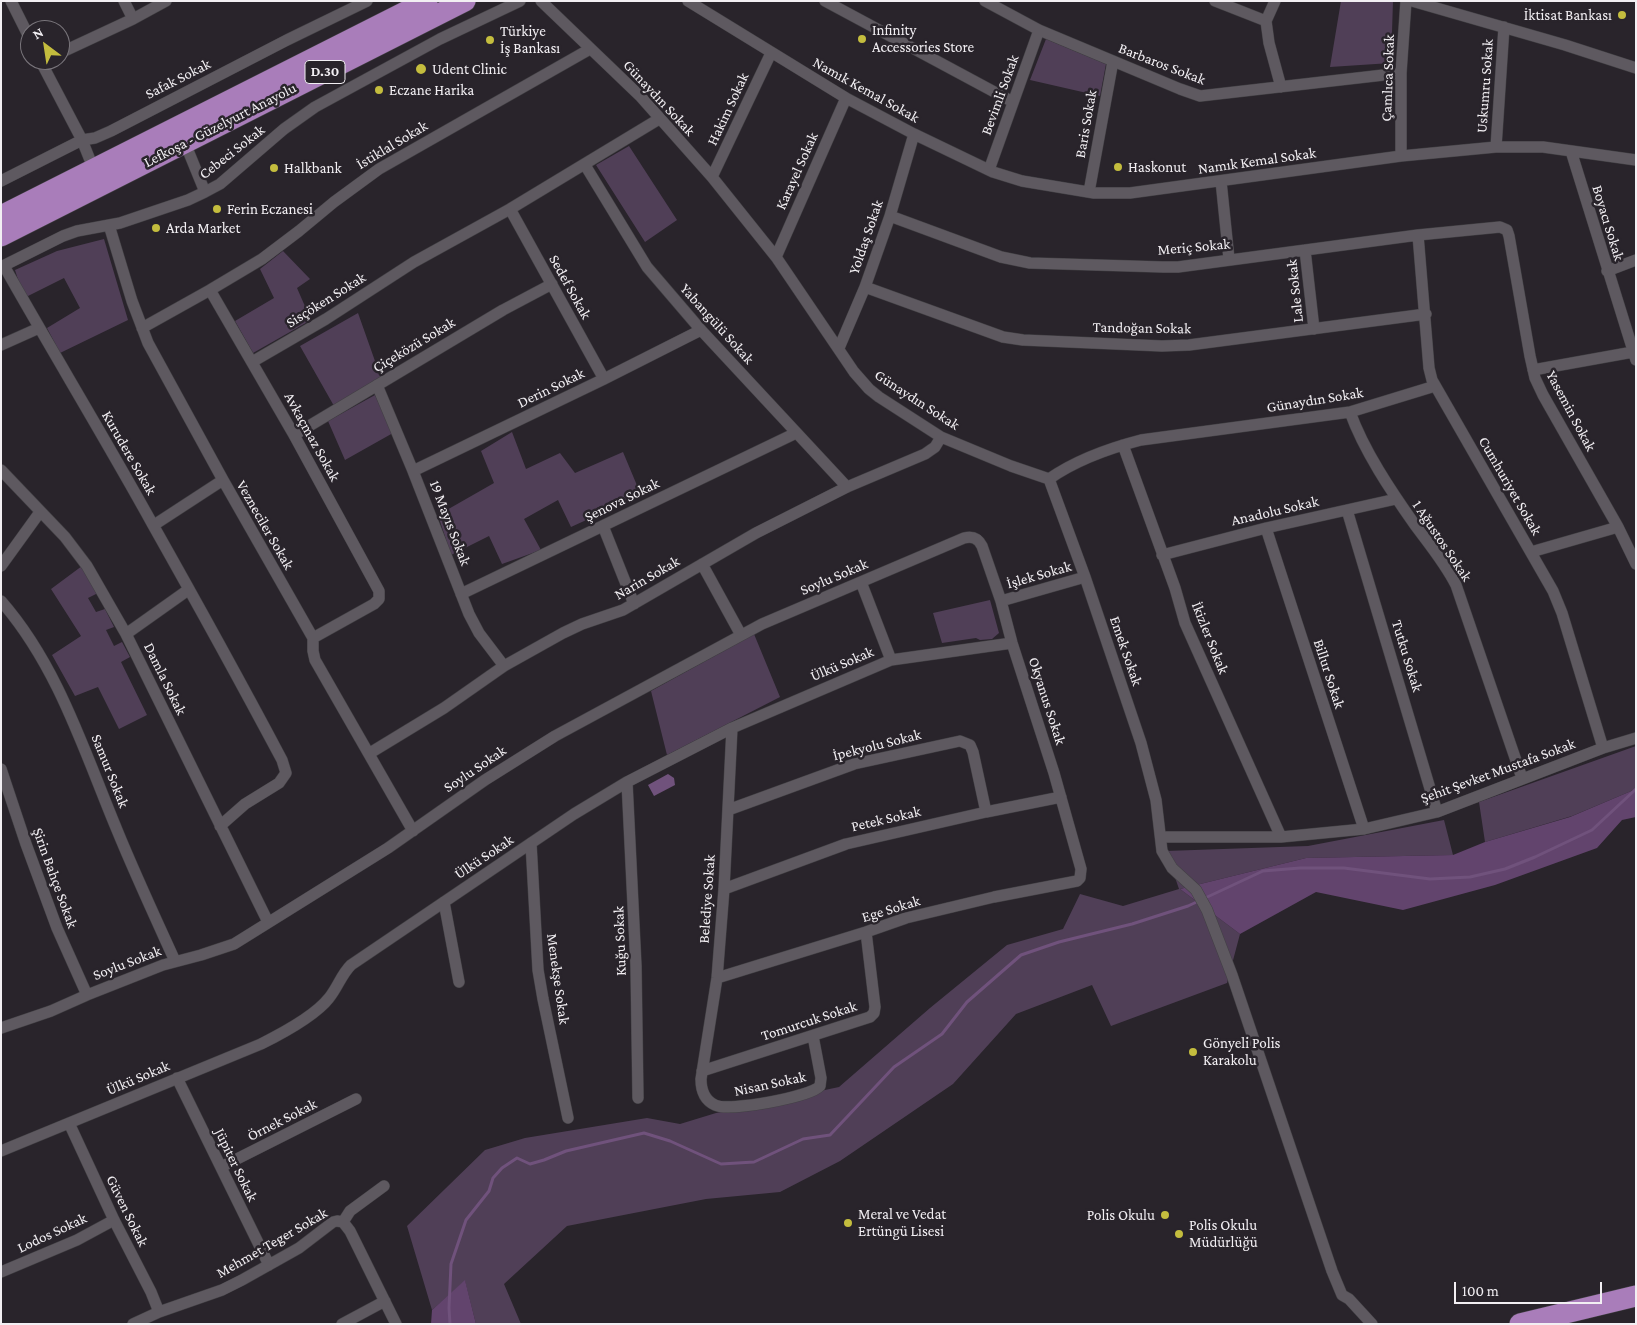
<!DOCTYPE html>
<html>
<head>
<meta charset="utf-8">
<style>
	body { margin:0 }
	#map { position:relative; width:1637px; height:1325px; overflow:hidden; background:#29242b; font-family:"Crimson Pro",serif }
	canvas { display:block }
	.frame { position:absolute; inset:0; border:2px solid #f2eff3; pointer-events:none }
	.north { position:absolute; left:20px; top:20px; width:50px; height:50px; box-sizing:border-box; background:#29242b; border:1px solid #79757b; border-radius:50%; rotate:329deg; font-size:14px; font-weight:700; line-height:20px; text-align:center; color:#f2eff3 }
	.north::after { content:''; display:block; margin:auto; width:18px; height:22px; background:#c4bd3e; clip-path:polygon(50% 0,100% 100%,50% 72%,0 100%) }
	.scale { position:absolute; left:1454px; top:1282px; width:148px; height:22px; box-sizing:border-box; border:2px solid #f2eff3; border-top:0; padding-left:6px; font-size:15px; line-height:18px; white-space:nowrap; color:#f2eff3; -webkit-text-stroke:4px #29242b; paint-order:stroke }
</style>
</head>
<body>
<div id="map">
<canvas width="1637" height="1325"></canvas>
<div class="frame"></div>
<div class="north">N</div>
<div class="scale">100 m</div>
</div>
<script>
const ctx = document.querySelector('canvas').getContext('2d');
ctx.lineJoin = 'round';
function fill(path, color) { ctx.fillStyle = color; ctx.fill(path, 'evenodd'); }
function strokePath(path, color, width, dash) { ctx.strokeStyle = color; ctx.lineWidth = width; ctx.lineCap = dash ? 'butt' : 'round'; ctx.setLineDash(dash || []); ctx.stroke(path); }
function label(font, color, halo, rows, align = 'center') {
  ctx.font = font + ' "Crimson Pro",serif'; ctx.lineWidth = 5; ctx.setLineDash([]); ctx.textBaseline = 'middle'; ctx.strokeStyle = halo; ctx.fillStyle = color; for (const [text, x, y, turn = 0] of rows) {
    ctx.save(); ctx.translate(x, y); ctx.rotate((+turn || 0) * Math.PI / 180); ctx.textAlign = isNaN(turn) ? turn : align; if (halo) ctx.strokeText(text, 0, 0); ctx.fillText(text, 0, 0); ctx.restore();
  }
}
const green = new Path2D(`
	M 1341,1 L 1393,1 L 1391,63 L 1330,67 Z
	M 1046,39 L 1106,64 L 1100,96 L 1030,80 Z
	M 629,146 L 677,220 L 645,242 L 596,165 Z
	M 104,239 L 128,320 L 60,353 L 47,328 L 80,308 L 64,278 L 24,298 L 15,270 L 57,251 Z
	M 283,251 L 310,279 L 297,288 L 311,320 L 253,353 L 235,321 L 274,298 L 260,269 Z
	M 358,313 L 381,378 L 334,406 L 300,346 Z
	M 375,395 L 393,433 L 345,460 L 328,421 Z
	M 512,432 L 526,469 L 560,453 L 575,473 L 623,452 L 641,495 L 571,527 L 558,500 L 524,519 L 541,550 L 502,564 L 489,536 L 451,555 L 438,515 L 494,483 L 481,451 Z
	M 82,566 L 98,593 L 88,598 L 96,612 L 105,609 L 114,627 L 106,630 L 114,646 L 122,642 L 130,657 L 121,662 L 147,715 L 119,729 L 98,687 L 75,696 L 52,655 L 81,636 L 51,589 Z
	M 990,600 L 999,633 L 992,639 L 980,640 L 976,638 L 942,643 L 933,613 Z
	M 754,634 L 780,697 L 667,755 L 651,691 Z
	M 1636,746 L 1636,789 L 1572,816 L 1485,842 L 1479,802 Z
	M 1444,820 L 1453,855 L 1306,858 L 1180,889 L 1240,934 L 1227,983 L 1111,1026 L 1092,985 L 1016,1014 L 953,1084 L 840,1161 L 780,1192 L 706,1199 L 567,1226 L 504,1284 L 521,1324 L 476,1324 L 465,1281 L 432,1310 L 407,1226 L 485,1150 L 525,1138 L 647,1118 L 680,1124 L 716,1113 L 839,1087 L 930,1008 L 1007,945 L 1063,929 L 1080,894 L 1123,906 L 1179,889 L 1166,851 L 1308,846 Z`);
const forest = new Path2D(`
	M 1636,789 L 1636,817 L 1622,820 L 1597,848 L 1495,885 L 1403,910 L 1316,892 L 1240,934 L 1180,889 L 1306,858 L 1453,855 L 1485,842 L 1570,817 Z
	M 465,1280 L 476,1324 L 431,1324 L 432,1310 Z`);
const water = new Path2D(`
	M 668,774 L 674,778 L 675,785 L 654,796 L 648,785 Z`);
const stream = new Path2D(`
	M 450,1324 L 449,1308 L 451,1264 L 466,1220 L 489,1191 L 493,1178 L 502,1168 L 517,1158 L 530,1164 L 544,1160 L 566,1151 L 644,1133 L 670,1141 L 721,1164 L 754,1162 L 803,1139 L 830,1135 L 894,1067 L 942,1034 L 967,1002 L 1021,955 L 1059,942 L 1132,924 L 1188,906 L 1263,871 L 1300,868 L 1344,868 L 1430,879 L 1470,877 L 1505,869 L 1535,857 L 1592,830 L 1636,789`);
const street = new Path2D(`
	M 11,1 L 30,39
	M 124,1 L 133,19
	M 541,1 L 641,97 L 712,177 L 776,257 L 854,372 L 869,389 L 879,397 L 941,437 L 1011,466 L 1049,479
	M 688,1 L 846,98 L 914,134 L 993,172 L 1022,181 L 1094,193 L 1130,193 L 1401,156 L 1496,147 L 1543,147 L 1636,160
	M 825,1 L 1013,102
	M 985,1 L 1039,30 L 1180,89 L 1200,96 L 1401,73
	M 1215,1 L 1266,21
	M 1275,1 L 1266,21 L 1269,43 L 1281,87
	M 1412,1 L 1565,45 L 1636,68
	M 60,53 L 133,19 L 166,1
	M 40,60 L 82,140 L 94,170
	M 185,143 L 205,192
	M 1496,147 L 1504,27
	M 1571,151 L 1636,360
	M 1401,156 L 1401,73 L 1406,1
	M 585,165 L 647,267 L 701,330 L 847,487
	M 989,170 L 1039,30
	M 712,177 L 771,53
	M 1,181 L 82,140 L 95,138 L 111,131 L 287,40 L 367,1
	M 1221,181 L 1229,259
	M 1089,192 L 1113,61
	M 510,209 L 604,379
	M 890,216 L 1001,257 L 1030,263 L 1163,267 L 1178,267 L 1418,235 L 1500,227 L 1507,230 L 1509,236 L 1530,356 L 1535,378 L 1543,395 L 1618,527 L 1636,564
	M 109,225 L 132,301 L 148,343 L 223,480 L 313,638 L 313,651 L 315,660 L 413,831
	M 1418,235 L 1429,368 L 1432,380 L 1553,591 L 1562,613 L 1603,748
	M 1305,250 L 1314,329
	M 776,257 L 846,98
	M 4,266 C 53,353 105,438 153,525 C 197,603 240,681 282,760 L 286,773 L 279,783 L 245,804 L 220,826
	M 1,267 L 63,236 L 77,231 L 120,223 L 188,200 L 205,192 L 220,184 L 284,129 L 315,107 L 440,39 L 520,1
	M 1607,271 L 1636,260
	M 865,287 L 1003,337 L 1023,340 L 1162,346 L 1189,345 L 1426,314
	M 210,290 L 294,435 L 379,591 L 379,599 L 374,604 L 313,638
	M 142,328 L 210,290 L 262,259 L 299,231 L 334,202 L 379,169 L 590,49
	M 1,345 L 39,328
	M 839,348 L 865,287 L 890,216 L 914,134
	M 252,362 L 326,319 L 414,262 L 510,209 L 659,119
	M 1533,370 L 1633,352
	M 377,385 L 413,471 L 469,614 L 479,633 L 504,666
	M 1350,412 C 1364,451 1391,491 1415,525 C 1429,544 1445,563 1456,585 L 1522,778
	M 294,435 L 503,310 L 552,284
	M 1123,445 L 1175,588 L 1185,623 L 1281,837
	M 1,470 L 65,537 L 87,566 L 126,634 L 268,922
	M 413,471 L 604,379 L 701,330
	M 1049,479 L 1085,577 L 1141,743 L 1156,800 L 1162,851 L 1172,868 L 1196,890 L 1207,910 L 1232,975 L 1332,1271 L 1342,1295 L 1349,1299 L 1372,1324
	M 1049,479 C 1076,460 1110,448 1141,440 L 1350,412 L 1435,386
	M 1347,510 L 1437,812
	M 154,525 L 223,480
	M 603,526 L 634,604
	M 1266,528 L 1364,829
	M 1531,552 L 1618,527
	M 1162,555 L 1266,528 L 1396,499
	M 702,564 L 741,635
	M 1,566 L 40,512
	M 861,582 L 891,660
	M 461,594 L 796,433
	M 1,601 C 58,666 84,751 117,830 C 135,874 155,917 175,961
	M 1001,601 L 1085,577
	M 126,634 L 188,590
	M 732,728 L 724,889 L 717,978 L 701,1079 C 701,1090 704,1100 715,1105 C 729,1112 810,1097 820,1086 L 821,1078 L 813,1036
	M 370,753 L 444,708 L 504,666 L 563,633 L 582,624 L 623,610 L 756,533 L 847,487 L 925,454 L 935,447 L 941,437
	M 1,769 L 26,844 L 57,928 L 87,995
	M 627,782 L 636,966 L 638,1098
	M 728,810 L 854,764 L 960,741 L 970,745 L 973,752 L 986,812
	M 1161,837 L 1281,837 L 1364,829 L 1437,812 L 1603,748 L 1636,738
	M 531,843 L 538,970 L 543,999 L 568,1118
	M 724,889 L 846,844 L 986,812 L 1061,797
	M 444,902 L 459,982
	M 1,1028 L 51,1011 L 87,995 L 163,965 L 201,955 L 234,944 L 388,848 L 485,780 L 555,736 L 762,624 L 964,538 C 972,536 978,538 982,546 L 1001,601 L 1012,643 L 1054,773 L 1081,869 L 1080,878 L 1077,881 L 994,897 L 906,918 L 866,932 L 717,978
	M 702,1071 L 870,1017 L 874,1013 L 875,1007 L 866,932
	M 177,1078 L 269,1265
	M 69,1123 L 114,1220 L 151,1292 L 159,1312
	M 1,1151 L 261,1044 C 281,1034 315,1016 329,998 C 338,987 341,975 351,965 L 574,814 L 627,782 L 732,728 L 891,660 L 1012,643
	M 221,1167 L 356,1099
	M 343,1222 L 350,1231 L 396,1324
	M 343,1222 L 350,1211 L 384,1186
	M 1,1272 L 77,1240 L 114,1220
	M 133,1324 L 159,1312 L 222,1290 L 242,1280 L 299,1248 L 333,1222 L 337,1221 L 343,1222
	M 342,1324 L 385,1301`);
const highway = new Path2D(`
	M 1,216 L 427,1
	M 1,236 L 465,1
	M 1520,1324 L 1636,1296`);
const markers = [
	[1622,15,5,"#c4bd3e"],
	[862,39,5,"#c4bd3e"],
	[490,40,5,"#c4bd3e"],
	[421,69,6,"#c4bd3e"],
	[379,90,5,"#c4bd3e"],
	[1118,167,5,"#c4bd3e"],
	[274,168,5,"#c4bd3e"],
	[217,209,5,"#c4bd3e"],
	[156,228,5,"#c4bd3e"],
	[1193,1052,5,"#c4bd3e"],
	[1165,1215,5,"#c4bd3e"],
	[848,1223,5,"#c4bd3e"],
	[1179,1234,5,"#c4bd3e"]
];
const shields = [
	[325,72,40]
];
const shieldNames = [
	["D.30",325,72]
];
const poiNames = [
	["İktisat Bankası",1612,15,"right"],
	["Infinity",872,30],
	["Accessories Store",872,47],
	["Türkiye",500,31],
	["İş Bankası",500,48],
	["Udent Clinic",432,69],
	["Eczane Harika",389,90],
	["Haskonut",1128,167],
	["Halkbank",284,168],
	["Ferin Eczanesi",227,209],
	["Arda Market",166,228],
	["Gönyeli Polis",1203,1043],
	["Karakolu",1203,1060],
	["Meral ve Vedat",858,1214],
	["Ertüngü Lisesi",858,1231],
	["Polis Okulu",1155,1215,"right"],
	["Polis Okulu",1189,1225],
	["Müdürlüğü",1189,1242]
];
const streetNames = [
	["Barbaros Sokak",1162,64,21],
	["Çamlıca Sokak",1388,78,-88],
	["Safak Sokak",178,79,-27],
	["Uskumru Sokak",1485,86,-86],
	["Namık Kemal Sokak",866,90,29],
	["Bevimli Sokak",1000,95,-70],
	["Günaydın Sokak",659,98,47],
	["Hakim Sokak",728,109,-65],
	["Baris Sokak",1086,124,-80],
	["Lefkoşa - Güzelyurt Anayolu",220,125,-27],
	["İstiklal Sokak",392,145,-31],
	["Cebeci Sokak",232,152,-38],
	["Namık Kemal Sokak",1257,161,-8],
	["Karayel Sokak",797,171,-66],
	["Boyacı Sokak",1608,223,73],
	["Yoldaş Sokak",866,237,-71],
	["Meriç Sokak",1194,247,-5],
	["Sedef Sokak",570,287,61],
	["Lale Sokak",1295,291,-96],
	["Sisçöken Sokak",326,300,-32],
	["Yabangülü Sokak",717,324,48],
	["Tandoğan Sokak",1142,328,1],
	["Çiçeközü Sokak",414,345,-31],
	["Derin Sokak",551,388,-26],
	["Günaydın Sokak",917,400,33],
	["Günaydın Sokak",1315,400,-9],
	["Yasemin Sokak",1571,411,62],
	["Avkaçmaz Sokak",312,437,61],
	["Kurudere Sokak",129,453,60],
	["Cumhuriyet Sokak",1510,486,60],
	["Şenova Sokak",622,500,-26],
	["Anadolu Sokak",1275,511,-13],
	["19 Mayıs Sokak",450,523,69],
	["Vezneciler Sokak",265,525,60],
	["1 Ağustos Sokak",1442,541,56],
	["İşlek Sokak",1039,575,-16],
	["Soylu Sokak",834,577,-23],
	["Narin Sokak",647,578,-30],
	["İkizler Sokak",1210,638,68],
	["Emek Sokak",1126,651,71],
	["Tutku Sokak",1407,656,73],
	["Ülkü Sokak",842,664,-23],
	["Billur Sokak",1329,674,72],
	["Damla Sokak",165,679,64],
	["Okyanus Sokak",1047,701,72],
	["İpekyolu Sokak",877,745,-14],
	["Soylu Sokak",475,769,-34],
	["Samur Sokak",110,771,68],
	["Şehit Şevket Mustafa Sokak",1498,771,-20],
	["Petek Sokak",886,819,-13],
	["Ülkü Sokak",484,857,-34],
	["Şirin Bahçe Sokak",55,878,70],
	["Belediye Sokak",707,899,-86],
	["Ege Sokak",891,909,-17],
	["Kuğu Sokak",620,941,-92],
	["Soylu Sokak",127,963,-21],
	["Menekşe Sokak",558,979,82],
	["Tomurcuk Sokak",809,1021,-18],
	["Ülkü Sokak",138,1078,-23],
	["Nisan Sokak",770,1084,-12],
	["Örnek Sokak",282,1120,-27],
	["Jüpiter Sokak",236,1165,64],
	["Güven Sokak",127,1211,64],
	["Lodos Sokak",52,1233,-25],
	["Mehmet Teger Sokak",272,1243,-30]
];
fill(green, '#503f57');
fill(forest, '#62446d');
fill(water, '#70527c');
strokePath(stream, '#70527c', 3);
strokePath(street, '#424044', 12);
strokePath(highway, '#424044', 22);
strokePath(street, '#5e5960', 11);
strokePath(highway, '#a97dba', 21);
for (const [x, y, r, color] of markers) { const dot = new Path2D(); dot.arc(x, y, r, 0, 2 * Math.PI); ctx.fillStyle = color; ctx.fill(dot); strokePath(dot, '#29242b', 2); }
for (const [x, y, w] of shields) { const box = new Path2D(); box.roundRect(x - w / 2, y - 11.5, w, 23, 4); ctx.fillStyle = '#29242b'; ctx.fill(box); strokePath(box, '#f2eff3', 1); }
label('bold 14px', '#f2eff3', null, shieldNames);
label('15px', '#f2eff3', '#29242b', poiNames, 'left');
label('15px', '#f2eff3', '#29242b', streetNames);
</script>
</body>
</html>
